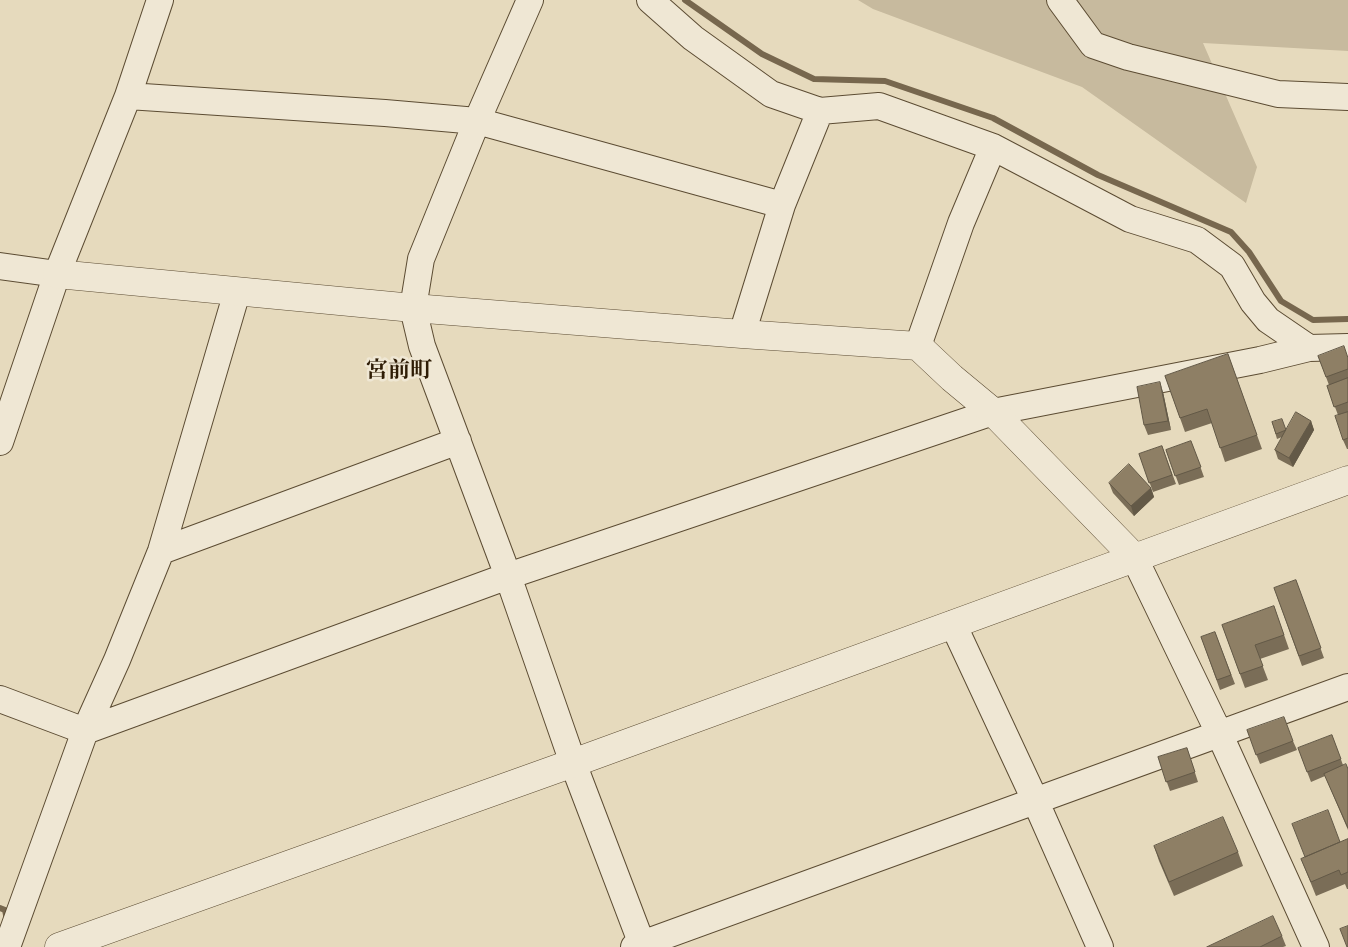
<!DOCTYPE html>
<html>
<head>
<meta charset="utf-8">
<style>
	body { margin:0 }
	canvas { display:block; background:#e6dabd }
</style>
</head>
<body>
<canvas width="1348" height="947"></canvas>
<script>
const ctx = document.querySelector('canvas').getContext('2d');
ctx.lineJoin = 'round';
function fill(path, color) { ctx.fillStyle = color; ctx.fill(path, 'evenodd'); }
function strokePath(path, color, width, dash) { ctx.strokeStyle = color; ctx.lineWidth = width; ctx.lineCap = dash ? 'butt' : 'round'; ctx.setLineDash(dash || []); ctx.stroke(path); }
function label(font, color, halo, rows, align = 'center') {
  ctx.font = font + ' "IM FELL DW Pica","Noto Serif JP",serif'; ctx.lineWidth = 5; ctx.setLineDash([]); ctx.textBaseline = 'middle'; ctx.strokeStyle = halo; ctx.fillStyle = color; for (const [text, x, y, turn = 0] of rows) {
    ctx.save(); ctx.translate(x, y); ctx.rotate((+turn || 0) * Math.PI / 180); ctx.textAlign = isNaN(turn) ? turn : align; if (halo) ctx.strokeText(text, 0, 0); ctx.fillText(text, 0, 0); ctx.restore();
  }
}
const green = new Path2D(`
	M 858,0 L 1348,0 L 1348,51 L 1203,43 L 1257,167 L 1246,203 L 1082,87 L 873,9 Z`);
const stream = new Path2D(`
	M 685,0 L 762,54 L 814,79 L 885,81 L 993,118 L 1098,175 L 1231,232 L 1249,252 L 1281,301 L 1313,320 L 1348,319
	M 0,908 L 5,910 L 7,920`);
const minor = new Path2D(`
	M 530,0 L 477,121 L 421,259 L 413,308 L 422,346 L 508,576 L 573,763 L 643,947
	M 650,0 L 693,38 L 771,94 L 820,111 L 879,106 L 993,147 L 1130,219 L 1197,240 L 1232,266 L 1253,302 L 1268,320 L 1309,348
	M 1060,0 L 1093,45 L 1128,57 L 1278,94 L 1348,97
	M 128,96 L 385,113 L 477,121 L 782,205
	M 0,266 L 57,274
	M 742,334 L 782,205 L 820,111
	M 918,346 L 961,223 L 993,147
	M 0,442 L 57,274 L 128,96 L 160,0
	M 161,551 L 458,441
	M 1134,557 L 1219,733 L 1316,947
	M 953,624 L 1035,800 L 1100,947
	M 0,699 L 85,731 L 508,576 L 993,412 L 1260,360 L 1309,348 L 1348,347
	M 7,947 L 85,731 L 117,660 L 161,551 L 237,292
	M 634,947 L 1348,687`);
const tertiary = new Path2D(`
	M 57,274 L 413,308 L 742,334 L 918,346 L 952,378 L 993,412 L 1134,557
	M 59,947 L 573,763 L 1348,480`);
const wall = new Path2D(`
	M 1228,354 L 1262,449 L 1225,462 L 1212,423 L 1185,432 L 1165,376 Z
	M 1318,356 L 1348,358 L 1348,449 L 1347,449 L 1343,440 L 1338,415 L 1327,386 L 1329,385 Z
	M 1163,392 L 1171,430 L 1148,435 L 1144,425 Z
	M 1311,421 L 1314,430 L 1293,467 L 1278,459 L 1275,450 L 1282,437 L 1277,439 L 1272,422 L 1286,430 Z
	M 1191,441 L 1204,477 L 1179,485 L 1166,450 Z
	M 1162,446 L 1176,484 L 1153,492 L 1139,454 Z
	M 1109,483 L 1151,488 L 1154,497 L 1134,516 L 1113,493 Z
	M 1296,580 L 1324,658 L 1302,666 L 1274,588 Z
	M 1274,606 L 1289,649 L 1260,659 L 1268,680 L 1245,688 L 1222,625 Z
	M 1215,632 L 1235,684 L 1220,690 L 1201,637 Z
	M 1247,730 L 1293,741 L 1297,750 L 1260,764 Z
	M 1332,735 L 1343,765 L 1348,769 L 1348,830 L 1325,776 L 1311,782 L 1298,748 Z
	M 1187,748 L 1198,782 L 1170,791 L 1158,757 Z
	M 1348,839 L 1348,889 L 1347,889 L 1345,884 L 1316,896 L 1301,859 Z
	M 1154,846 L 1238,852 L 1243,866 L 1174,896 L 1159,861 Z
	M 1282,936 L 1286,946 L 1283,947 L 1207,947 Z`);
const shadedWall = new Path2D(`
	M 1160,382 L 1163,392 L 1171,430 L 1168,421 Z
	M 1311,421 L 1314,430 L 1293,467 L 1289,458 Z
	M 1151,488 L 1154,497 L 1134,516 L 1131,506 Z`);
const building = new Path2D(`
	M 1344,346 L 1348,358 L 1348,369 L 1326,377 L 1318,356 Z
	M 1228,354 L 1257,435 L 1220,448 L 1207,409 L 1180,418 L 1165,376 Z
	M 1348,378 L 1348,402 L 1334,407 L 1327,386 Z
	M 1160,382 L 1168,421 L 1144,425 L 1137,387 Z
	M 1296,412 L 1311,421 L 1289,458 L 1275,450 Z
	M 1348,412 L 1348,438 L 1343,440 L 1335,416 Z
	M 1282,419 L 1286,430 L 1276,434 L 1272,422 Z
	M 1191,441 L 1201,467 L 1175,476 L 1166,450 Z
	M 1162,446 L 1172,475 L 1149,483 L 1139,454 Z
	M 1129,464 L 1151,488 L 1131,506 L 1109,483 Z
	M 1296,580 L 1321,648 L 1299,656 L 1274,588 Z
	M 1274,606 L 1284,635 L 1255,645 L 1263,666 L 1240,674 L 1222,625 Z
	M 1215,632 L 1231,675 L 1217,680 L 1201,637 Z
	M 1284,717 L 1293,741 L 1256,755 L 1247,730 Z
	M 1332,735 L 1341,759 L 1307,772 L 1298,748 Z
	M 1187,748 L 1195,772 L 1166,782 L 1158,757 Z
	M 1346,764 L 1348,769 L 1348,828 L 1324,774 Z
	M 1328,810 L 1340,842 L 1305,857 L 1292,824 Z
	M 1223,817 L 1238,852 L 1169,882 L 1154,846 Z
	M 1348,839 L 1348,872 L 1341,875 L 1339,870 L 1311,882 L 1301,859 Z
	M 1273,916 L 1282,936 L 1260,947 L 1207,947 Z
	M 1348,926 L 1348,947 L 1347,947 L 1340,929 Z`);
const quarterNames = [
	["宮前町",399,372]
];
fill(green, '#c7ba9e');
strokePath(stream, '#77674e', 6);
strokePath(minor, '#5c4c33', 28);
strokePath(tertiary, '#5c4c33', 29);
strokePath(minor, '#efe7d4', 26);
strokePath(tertiary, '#efe7d4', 28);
fill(wall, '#7a6d57');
fill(shadedWall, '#635947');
fill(building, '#8e7f65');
strokePath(building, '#635947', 1);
label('bold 22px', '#2e1c05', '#efe7d4', quarterNames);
</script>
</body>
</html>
